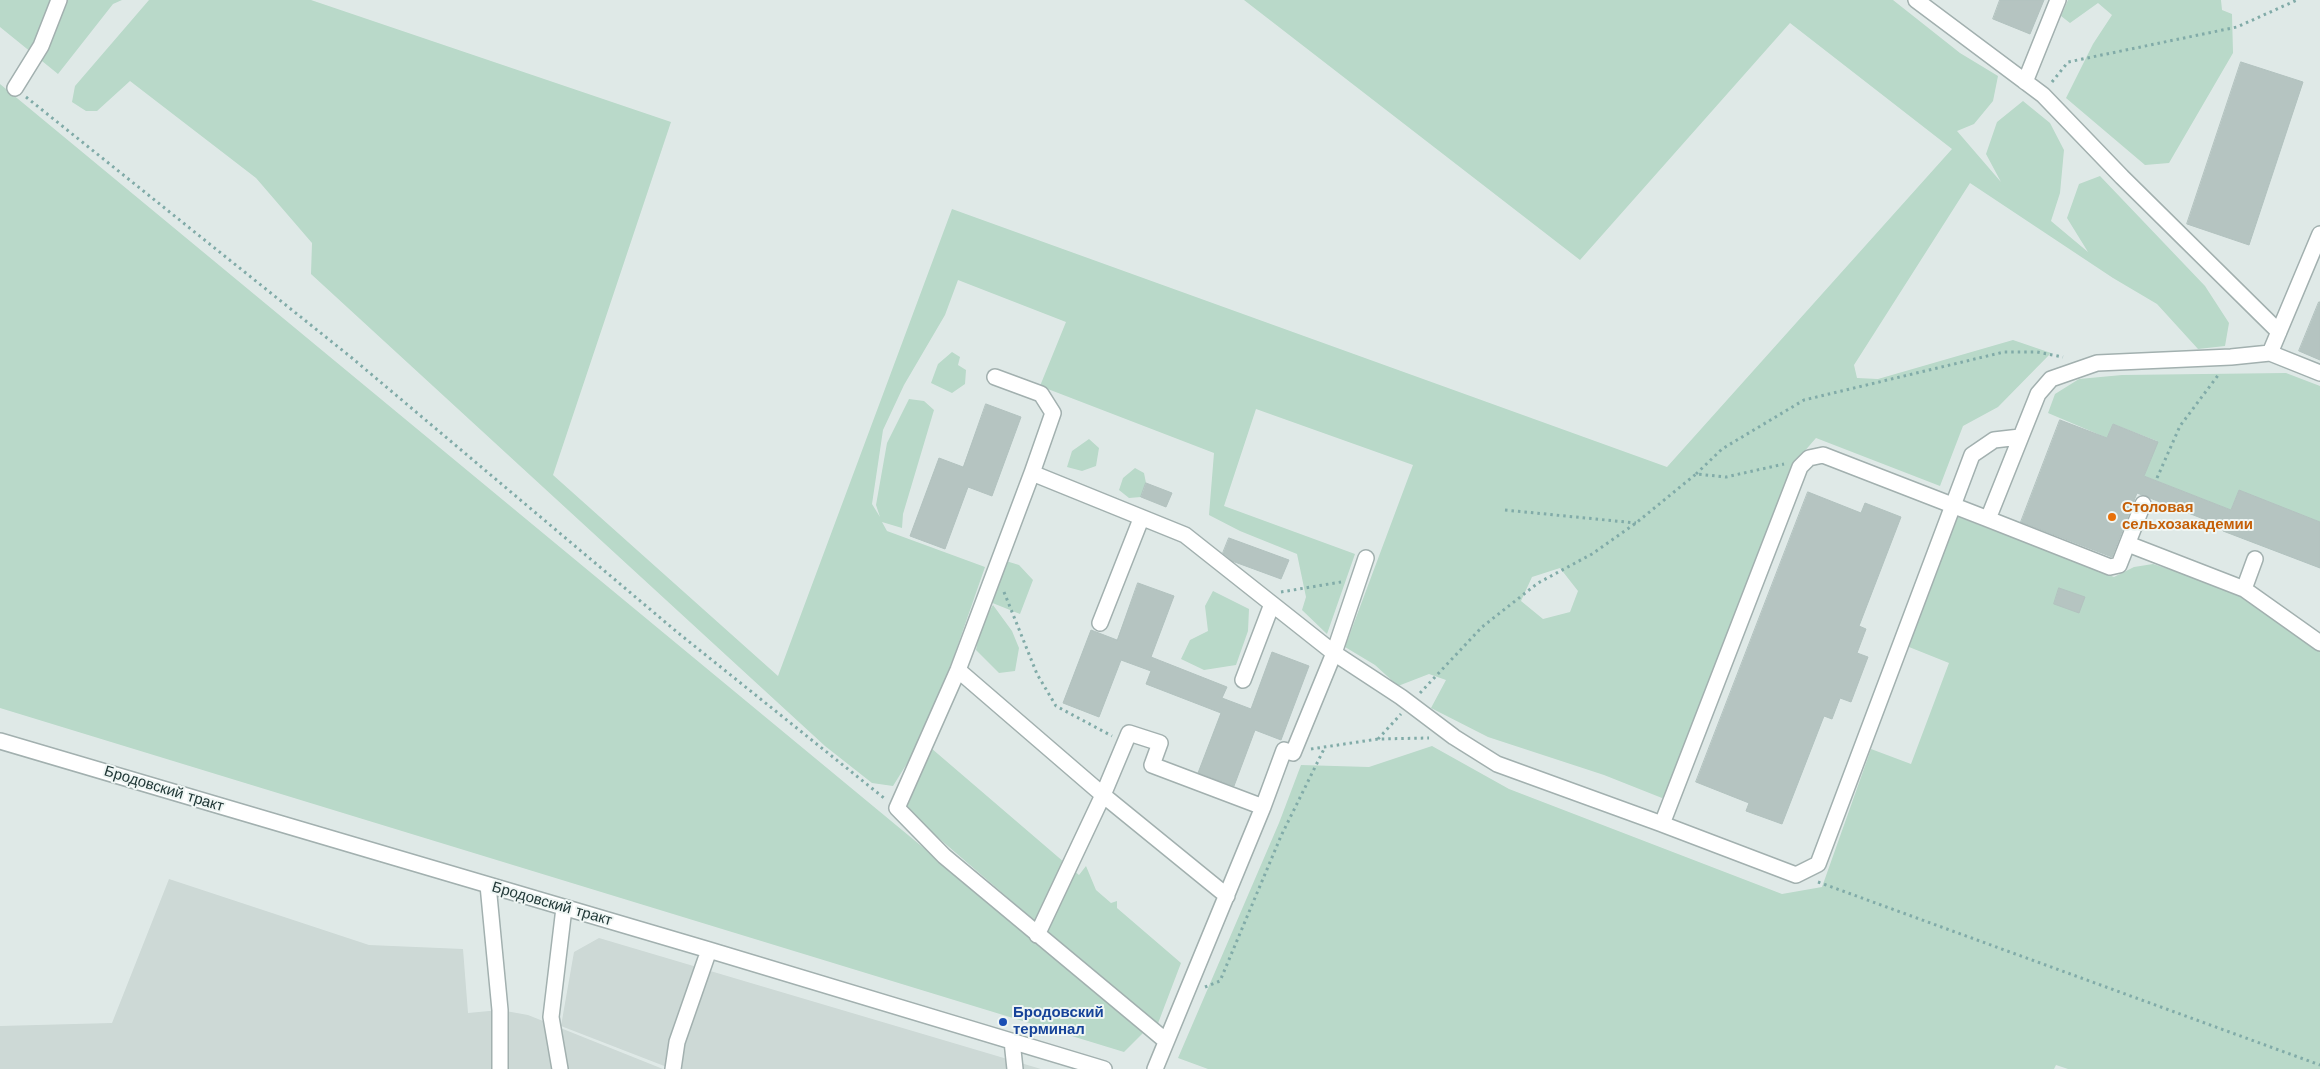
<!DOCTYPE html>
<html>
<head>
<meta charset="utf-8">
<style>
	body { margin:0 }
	canvas { display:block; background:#dfe9e7 }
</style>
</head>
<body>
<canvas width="2320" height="1069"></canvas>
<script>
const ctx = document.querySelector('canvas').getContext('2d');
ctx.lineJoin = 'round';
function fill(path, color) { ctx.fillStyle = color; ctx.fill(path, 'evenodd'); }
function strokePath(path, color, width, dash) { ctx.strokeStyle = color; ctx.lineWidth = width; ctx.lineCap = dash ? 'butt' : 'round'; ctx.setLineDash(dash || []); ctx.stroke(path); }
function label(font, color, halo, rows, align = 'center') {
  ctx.font = font + ' "Work Sans",sans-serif'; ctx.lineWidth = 4; ctx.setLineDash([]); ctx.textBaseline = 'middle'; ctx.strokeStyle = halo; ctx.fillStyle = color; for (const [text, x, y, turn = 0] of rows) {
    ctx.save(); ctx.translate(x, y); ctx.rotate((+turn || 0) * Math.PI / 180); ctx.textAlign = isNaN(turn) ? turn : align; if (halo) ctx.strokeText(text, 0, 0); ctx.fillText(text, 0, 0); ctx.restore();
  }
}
const built = new Path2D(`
	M 169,879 L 369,945 L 463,949 L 468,1013 L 500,1010 L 528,1015 L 663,1069 L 0,1069 L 0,1026 L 112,1023 Z
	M 599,938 L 1041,1069 L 672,1069 L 561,1026 L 574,952 Z`);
const green = new Path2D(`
	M 0,0 L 122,0 L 113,4 L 58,74 L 0,27 Z
	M 149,0 L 311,0 L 671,122 L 553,475 L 778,676 L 952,209 L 1667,467 L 1952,149 L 1790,23 L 1580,260 L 1244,0 L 1893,0 L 1960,53 L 1998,76 L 1993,101 L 1974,124 L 1957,131 L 2001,182 L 1986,154 L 1997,122 L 2023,101 L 2050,123 L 2064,150 L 2060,193 L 2051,221 L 2088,252 L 2067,218 L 2079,184 L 2100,176 L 2205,286 L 2229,323 L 2225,346 L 2198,349 L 2157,304 L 2113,278 L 1970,183 L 1854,365 L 1857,378 L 1878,379 L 2013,340 L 2051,353 L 1998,407 L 1963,426 L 1940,486 L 1816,438 L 1796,461 L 1672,791 L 1662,798 L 1604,775 L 1488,737 L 1431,708 L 1446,680 L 1429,674 L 1398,686 L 1375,665 L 1345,647 L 1413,465 L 1256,409 L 1224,506 L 1355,554 L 1327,634 L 1302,610 L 1306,597 L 1297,554 L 1240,531 L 1209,515 L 1214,453 L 1040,386 L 1066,322 L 958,280 L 945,315 L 904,385 L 883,430 L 872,504 L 880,517 L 876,505 L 887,443 L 909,399 L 924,401 L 934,410 L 903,514 L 902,528 L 882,522 L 887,531 L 985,567 L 953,659 L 916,749 L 893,786 L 872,783 L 825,746 L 311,274 L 312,243 L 256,178 L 130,81 L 97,111 L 86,111 L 72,102 L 75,86 ZM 1560,568 L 1578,591 L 1570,612 L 1543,619 L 1521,601 L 1532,577 Z
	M 2068,0 L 2221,0 L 2222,10 L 2232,14 L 2233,53 L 2169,163 L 2145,165 L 2066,98 L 2093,44 L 2112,15 L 2098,3 L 2070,23 L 2061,16 Z
	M 0,84 L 1145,1031 L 1124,1052 L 0,708 Z
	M 952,352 L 960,357 L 958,365 L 966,370 L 965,384 L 952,393 L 931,383 L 938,364 Z
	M 2286,373 L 2320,386 L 2320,522 L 2239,490 L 2231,510 L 2144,476 L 2157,441 L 2113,424 L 2107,438 L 2048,413 L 2055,394 L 2079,379 L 2122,375 Z
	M 1089,439 L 1099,448 L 1096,466 L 1082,471 L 1067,467 L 1072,451 Z
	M 1135,468 L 1144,473 L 1146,483 L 1141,497 L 1129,498 L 1119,490 L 1123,478 Z
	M 1956,516 L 2114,577 L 2134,567 L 2153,564 L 2243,594 L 2320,651 L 2320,1069 L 2068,1069 L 2056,1065 L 2054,1069 L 1208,1069 L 1178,1058 L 1279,823 L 1301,765 L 1369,767 L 1432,746 L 1509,789 L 1782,894 L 1822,887 L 1871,749 L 1911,764 L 1949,663 L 1909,647 Z
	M 1006,561 L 1019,565 L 1033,580 L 1020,614 L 990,602 Z
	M 1213,591 L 1249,609 L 1248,631 L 1236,665 L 1204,670 L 1181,659 L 1190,640 L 1208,631 L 1205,606 Z
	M 993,605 L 1012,631 L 1019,648 L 1015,671 L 999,673 L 976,650 L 981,625 Z
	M 931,748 L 1079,875 L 1086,866 L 1096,890 L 1111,903 L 1117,901 L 1117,908 L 1181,963 L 1157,1026 L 906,810 Z`);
const building = new Path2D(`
	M 2000,0 L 2044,0 L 2030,34 L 1993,19 Z
	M 2241,62 L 2303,82 L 2249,245 L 2187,224 Z
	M 2319,302 L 2320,302 L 2320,360 L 2299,351 Z
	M 986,404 L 1021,417 L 992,496 L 968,487 L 945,549 L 910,536 L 939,458 L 963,467 Z
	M 2060,420 L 2107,438 L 2113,424 L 2158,442 L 2144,476 L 2231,510 L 2239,490 L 2320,522 L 2320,568 L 2223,531 L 2224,527 L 2137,493 L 2112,557 L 2021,522 Z
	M 1146,483 L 1172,493 L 1166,507 L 1141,497 Z
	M 1808,492 L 1861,513 L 1865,503 L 1901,517 L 1859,626 L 1866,629 L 1857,653 L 1868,657 L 1851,702 L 1840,698 L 1832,719 L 1824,716 L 1782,824 L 1746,811 L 1749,803 L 1696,782 Z
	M 1229,538 L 1289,560 L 1281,579 L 1232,561 L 1223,553 Z
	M 1138,583 L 1174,596 L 1151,657 L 1227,687 L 1222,698 L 1251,709 L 1272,652 L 1309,666 L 1281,740 L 1255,730 L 1234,786 L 1198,773 L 1221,713 L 1146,684 L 1151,671 L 1121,660 L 1099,717 L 1063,703 L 1091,630 L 1117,640 Z
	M 2059,588 L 2085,597 L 2079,613 L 2054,604 Z`);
const path = new Path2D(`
	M 2052,82 L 2068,62 L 2237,27 L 2297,0
	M 26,97 L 352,358 L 677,632 L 884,798
	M 1696,474 L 1722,449 L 1804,400 L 2004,352 L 2037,352 L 2063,357
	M 2157,478 L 2180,426 L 2219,374
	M 1505,510 L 1636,523
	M 1004,592 L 1037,674 L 1056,706 L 1112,736
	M 1281,592 L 1341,582
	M 1420,693 L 1482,627 L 1538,583 L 1592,554 L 1636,523 L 1696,474 L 1726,477 L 1784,464
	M 1378,739 L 1401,714
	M 1311,749 L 1378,739 L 1429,738
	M 1818,882 L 2320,1065
	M 1205,987 L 1220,981 L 1281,836 L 1324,749`);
const minor = new Path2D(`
	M 1916,0 L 2043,95 L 2122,177 L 2279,332
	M 2025,82 L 2058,0
	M 15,88 L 41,46 L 59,0
	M 2270,353 L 2320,234
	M 995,377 L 1041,394 L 1053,413 L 1032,473
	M 1988,519 L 2110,567 L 2119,565 L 2143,504
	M 2128,544 L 2244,589 L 2320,643
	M 2244,589 L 2255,559
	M 1100,623 L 1141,519
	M 958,670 L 1103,795 L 1227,896
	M 1243,680 L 1272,604
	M 0,741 L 709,950 L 1104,1069
	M 1263,807 L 1284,750 L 1293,753 L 1334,653 L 1366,558
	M 1662,824 L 1796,875 L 1818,864 L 1972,455 L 1994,440 L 2020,437
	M 488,885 L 500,1010 L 500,1069
	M 1037,935 L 1103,795 L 1129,733 L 1160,743 L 1152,765 L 1263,807 L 1155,1069
	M 1012,1041 L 1015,1069
	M 1166,1041 L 944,856 L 897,808 L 958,670 L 1032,473 L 1185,535 L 1334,653 L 1401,697 L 1454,737 L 1497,764 L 1662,824 L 1800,467 L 1809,458 L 1823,455 L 1988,519 L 2038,394 L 2051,379 L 2097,363 L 2231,357 L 2270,353 L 2320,373
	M 560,1069 L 551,1017 L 564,908
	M 673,1069 L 677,1042 L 709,950`);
const markers = [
	[2112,517,5,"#e8710a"],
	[1003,1022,5,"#1a4fb4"]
];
const foodNames = [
	["Столовая",2122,508],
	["сельхозакадемии",2122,525]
];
const streetNames = [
	["Бродовский тракт",164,789,17],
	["Бродовский тракт",552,904,16]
];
const transitNames = [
	["Бродовский",1013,1013],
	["терминал",1013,1030]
];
fill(built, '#cdd9d6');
fill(green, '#b9d9c9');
fill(building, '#b5c4c1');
strokePath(building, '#b2c2bf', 1);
strokePath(minor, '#a2b0af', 18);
strokePath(path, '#81aba8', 3, [2.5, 4]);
strokePath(minor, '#fff', 15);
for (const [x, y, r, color] of markers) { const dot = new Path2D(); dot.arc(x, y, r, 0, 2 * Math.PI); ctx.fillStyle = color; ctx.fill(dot); strokePath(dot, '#eff6f4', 2); }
label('bold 15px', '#c56008', '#eff6f4', foodNames, 'left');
label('15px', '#213837', '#eff6f4', streetNames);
label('bold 15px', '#164399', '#eff6f4', transitNames, 'left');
</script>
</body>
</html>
